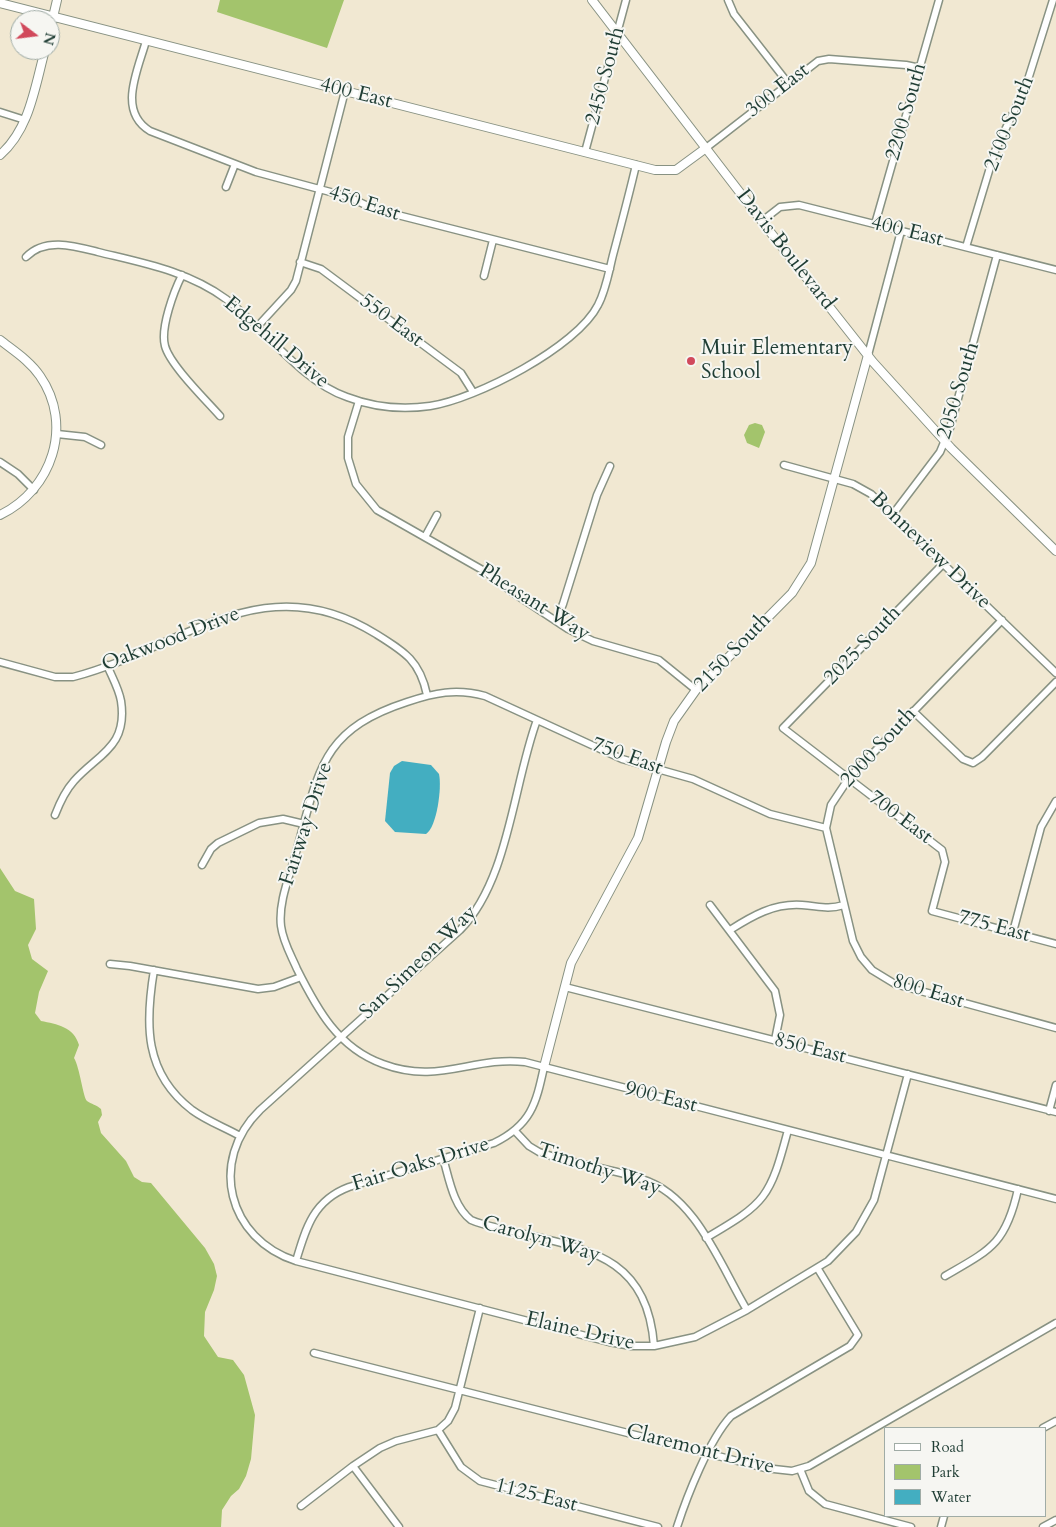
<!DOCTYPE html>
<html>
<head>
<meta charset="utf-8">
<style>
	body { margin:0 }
	#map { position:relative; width:1056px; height:1527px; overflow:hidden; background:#f1e8d2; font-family:Cardo,serif }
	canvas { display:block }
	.legend { position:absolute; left:884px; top:1427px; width:162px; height:90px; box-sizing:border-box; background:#f6f6f2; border:1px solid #a0aca6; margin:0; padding:6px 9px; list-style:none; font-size:15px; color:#1f3d34 }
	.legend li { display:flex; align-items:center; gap:10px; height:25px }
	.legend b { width:25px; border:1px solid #a0aca6 }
	.north { position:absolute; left:10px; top:10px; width:50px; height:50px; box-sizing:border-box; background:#f6f6f2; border:1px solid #a0aca6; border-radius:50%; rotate:105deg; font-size:14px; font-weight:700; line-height:20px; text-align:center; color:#1f3d34 }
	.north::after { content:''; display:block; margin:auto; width:18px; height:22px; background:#d1495b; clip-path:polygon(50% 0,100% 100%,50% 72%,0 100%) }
</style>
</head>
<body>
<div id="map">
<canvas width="1056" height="1527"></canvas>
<ul class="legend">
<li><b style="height:6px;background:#fff"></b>Road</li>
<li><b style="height:14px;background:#a3c46c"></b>Park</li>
<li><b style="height:14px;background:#43aec1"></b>Water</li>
</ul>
<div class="north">N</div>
</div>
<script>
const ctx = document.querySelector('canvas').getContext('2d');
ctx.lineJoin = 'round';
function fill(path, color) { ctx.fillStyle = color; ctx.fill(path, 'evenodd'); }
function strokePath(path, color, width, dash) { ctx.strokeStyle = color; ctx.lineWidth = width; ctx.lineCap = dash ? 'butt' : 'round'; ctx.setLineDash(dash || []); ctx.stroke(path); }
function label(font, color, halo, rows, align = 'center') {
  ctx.font = font + ' Cardo,serif'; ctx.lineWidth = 4; ctx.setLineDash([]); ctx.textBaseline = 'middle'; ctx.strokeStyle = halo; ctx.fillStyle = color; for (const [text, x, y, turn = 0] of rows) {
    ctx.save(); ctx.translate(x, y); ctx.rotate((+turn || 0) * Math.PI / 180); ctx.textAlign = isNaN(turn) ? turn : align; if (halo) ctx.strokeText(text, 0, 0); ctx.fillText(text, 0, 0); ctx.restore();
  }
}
const green = new Path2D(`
	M 220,0 L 344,0 L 327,48 L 217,12 Z
	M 755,423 L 762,425 L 765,432 L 759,448 L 747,443 L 744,435 L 749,425 Z
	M 0,868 L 15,891 L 34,899 L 36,929 L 28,945 L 32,959 L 48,971 L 39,992 L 35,1013 L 41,1021 C 57,1024 74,1027 79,1045 L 74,1058 C 80,1068 83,1097 87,1101 C 91,1104 97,1105 101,1109 L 102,1115 L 98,1122 L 101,1133 L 126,1161 L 134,1177 L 142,1182 L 151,1183 L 205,1248 L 214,1264 L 217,1276 L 214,1290 L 205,1312 L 204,1336 L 218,1357 L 233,1360 L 244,1375 L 255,1415 L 251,1459 L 246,1476 L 239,1489 L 231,1496 L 222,1510 L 221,1527 L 0,1527 Z`);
const water = new Path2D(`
	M 402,761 L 431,765 L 439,774 C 442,787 437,827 426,834 L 395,832 L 385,821 L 390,773 L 394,766 Z`);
const minor = new Path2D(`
	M 728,0 L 734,14 L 788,83
	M 146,41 C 138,70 117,111 150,131 L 256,172 L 349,197 L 374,209 L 610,269
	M 0,112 L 25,120
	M 706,148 L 818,61 L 829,59 L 906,65 L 920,68
	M 585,152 L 626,0
	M 226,187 L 235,164
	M 762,221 L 780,207 L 799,205 L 1056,270
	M 875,224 L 939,0
	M 966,247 L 995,151 L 1026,86 L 1053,0
	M 26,257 C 45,237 75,246 98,252 C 143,263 188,271 226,299 C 264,328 302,382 347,397 C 373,407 402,410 430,406 C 476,399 577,347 598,305 C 606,290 609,271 613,255 C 621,225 629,195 636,165
	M 300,262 L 321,269 L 461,373 L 473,392
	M 182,275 C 174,291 160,328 165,346 C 170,365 206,400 220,416
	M 484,276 L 493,240
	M 257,327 L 291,290 L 296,281 L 345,91
	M 868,355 L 901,231
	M 359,401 L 348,437 L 348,458 L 356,484 L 377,510 L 486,572 L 512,592 L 568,629 L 593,641 L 659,660 L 696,690
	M 57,434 L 85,437 L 101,445
	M 0,462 L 18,474 L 34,490
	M 784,465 L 853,484 L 871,494 L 1056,673
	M 893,514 L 940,452 L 950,428 L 997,255
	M 425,537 L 437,515
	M 944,563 L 783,728 L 942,850 L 945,862 L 932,911 L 1056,944
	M 1002,620 L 849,778 L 831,805 L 826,828 L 853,941 L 861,957 L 872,970 L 895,984 L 1056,1028
	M 556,621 L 563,604 L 597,495 L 610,466
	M 0,662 L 55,677 L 73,677 C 181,649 263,563 376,634 C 405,652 420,661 427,695
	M 913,711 L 963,759 L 973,763 L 982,757 L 1056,682
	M 537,720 C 513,785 509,880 460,930 L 260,1110 C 208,1161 228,1239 296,1261 L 609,1342 L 631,1346 L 654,1346 L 695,1337 L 747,1310 L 828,1261 L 856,1232 L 874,1200 L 908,1074
	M 55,815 C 60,802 65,791 74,781 C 98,754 128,747 121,701 C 119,689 112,677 107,665
	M 826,828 L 770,814 L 693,779 L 622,759 L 485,696 C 456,688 434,693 407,702 C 321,730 319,770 297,849 C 291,873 278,901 281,926 C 283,942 291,955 297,969 C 317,1009 338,1048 383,1064 C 439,1085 472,1056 525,1062 L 1056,1199
	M 202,865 L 211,849 L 218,843 L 259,823 L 283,819 L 304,824
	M 710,905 L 775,991 L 780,1015 L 775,1040
	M 730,930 C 752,916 774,903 802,905 C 819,906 826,910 844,905
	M 1013,932 L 1041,827 L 1056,801
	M 110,964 L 130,966 L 258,989 L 274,987 L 301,977
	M 154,970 C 145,1024 144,1073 192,1110 C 207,1121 224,1127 240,1136
	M 565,987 L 1056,1112
	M 1049,1111 L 1056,1085
	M 515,1131 L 529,1146 L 539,1152 C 572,1164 608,1168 642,1179 C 696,1196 720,1265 747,1310
	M 443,1158 C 449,1178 453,1206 471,1220 C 482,1225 495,1227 508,1230 C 582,1249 647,1252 654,1346
	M 706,1238 C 766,1203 770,1198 788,1130
	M 296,1261 C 306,1227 314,1200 349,1187 L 494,1143 C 531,1125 536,1104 544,1067
	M 945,1276 C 990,1250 1006,1244 1018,1189
	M 314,1353 L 765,1468 L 792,1471 L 809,1466 L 1056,1323
	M 1043,1428 L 1056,1421
	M 438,1430 L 461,1467 L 480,1481 L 658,1527
	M 353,1466 L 399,1527
	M 800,1469 L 809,1491 L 825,1504 L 911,1527
	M 301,1506 L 353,1466 L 380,1448 L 396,1441 L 438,1430 L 448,1421 L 455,1408 L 480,1308
	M 677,1527 C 687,1496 709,1440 731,1416 L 850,1346 L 858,1335 L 818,1269
	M 941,1527 L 944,1516
	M 1043,1527 L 1056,1520`);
const tertiary = new Path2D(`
	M 592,0 L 771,233 L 873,362 L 951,448 L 1056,551
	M 0,3 L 655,170 L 676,170 L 706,148
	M 50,30 L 57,0
	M 0,155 C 30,129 35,86 45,50
	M 0,340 C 14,351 30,361 40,376 C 74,425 52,490 0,515
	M 544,1067 L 571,963 L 638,838 L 666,742 L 674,721 L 696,690 L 792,593 L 811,563 L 868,355`);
const markers = [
	[691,361,5,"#d1495b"]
];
const streetNames = [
	["2450 South",606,76,-75],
	["300 East",778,91,-38],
	["400 East",356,94,14],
	["2200 South",907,112,-74],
	["2100 South",1010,124,-68],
	["450 East",364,204,18],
	["400 East",907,232,14],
	["Davis Boulevard",785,250,52],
	["550 East",391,321,37],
	["Edgehill Drive",276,343,40],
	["2050 South",959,391,-73],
	["Bonneview Drive",930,551,44],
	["Pheasant Way",534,603,32],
	["Oakwood Drive",171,640,-21],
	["2025 South",863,646,-46],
	["2150 South",733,653,-46],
	["2000 South",879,748,-47],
	["750 East",627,757,20],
	["700 East",900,818,37],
	["Fairway Drive",307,824,-72],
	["775 East",994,927,15],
	["San Simeon Way",419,963,-44],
	["800 East",928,992,17],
	["850 East",810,1049,14],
	["900 East",661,1098,14],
	["Fair Oaks Drive",421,1165,-17],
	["Timothy Way",599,1170,18],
	["Carolyn Way",541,1240,16],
	["Elaine Drive",580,1332,13],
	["Claremont Drive",700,1450,14],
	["1125 East",536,1496,14]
];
const poiNames = [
	["Muir Elementary",701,349],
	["School",701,373]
];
fill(green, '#a3c46c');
fill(water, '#43aec1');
strokePath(minor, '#889283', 9);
strokePath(tertiary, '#889283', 10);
strokePath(minor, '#fff', 6);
strokePath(tertiary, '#fff', 8);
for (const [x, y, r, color] of markers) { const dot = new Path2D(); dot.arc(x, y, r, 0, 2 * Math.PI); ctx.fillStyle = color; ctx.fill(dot); strokePath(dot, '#f6f6f2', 2); }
label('21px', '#1f3d34', '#f6f6f2', streetNames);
label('21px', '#1f3d34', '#f6f6f2', poiNames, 'left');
</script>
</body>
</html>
